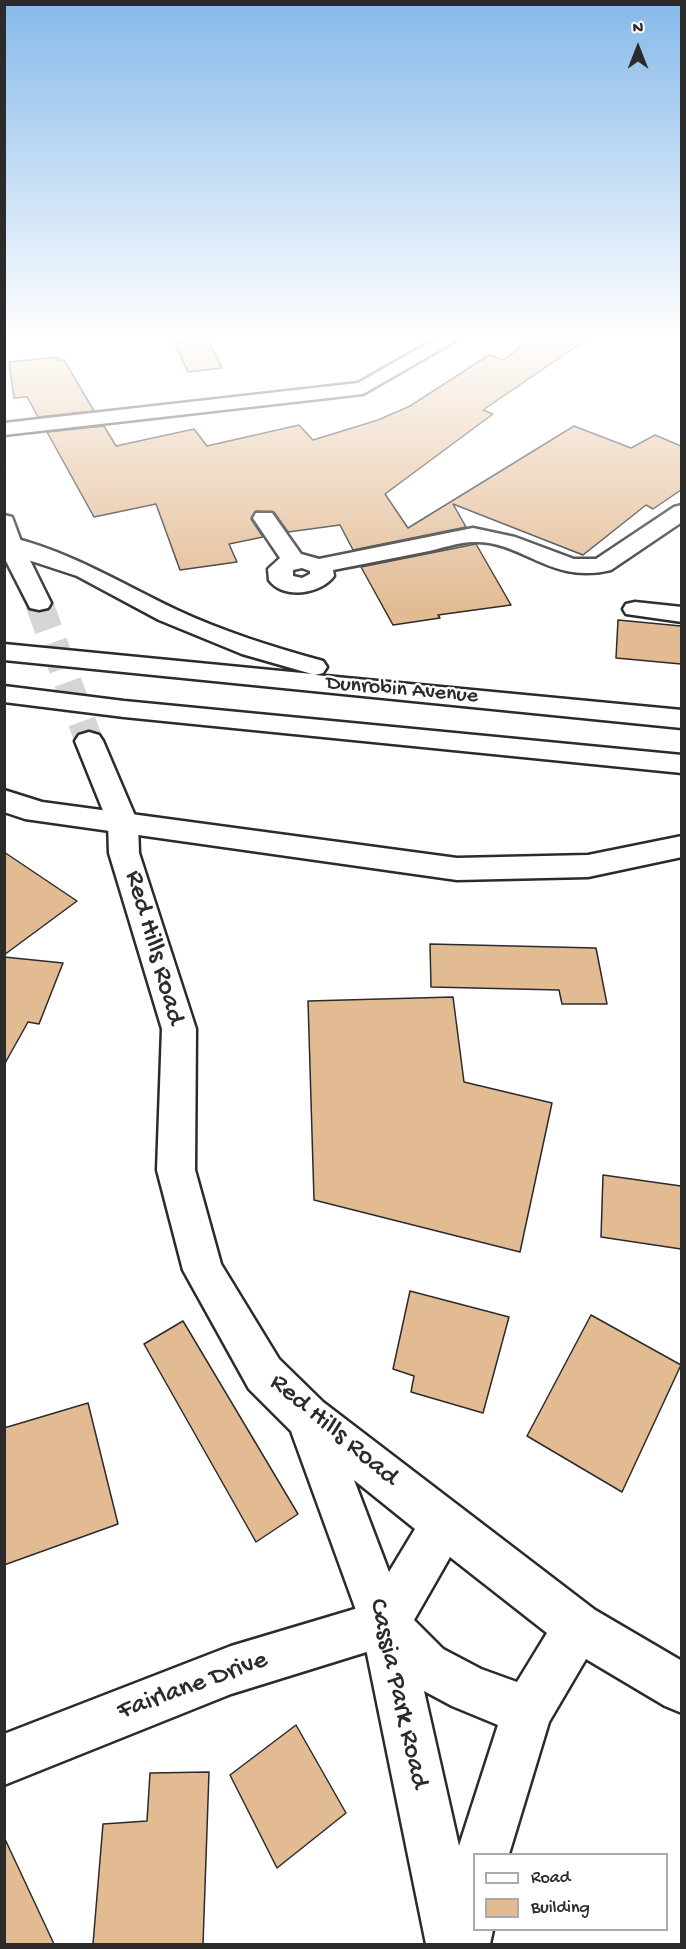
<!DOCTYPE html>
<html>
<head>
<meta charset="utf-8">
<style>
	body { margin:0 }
	#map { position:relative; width:686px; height:1949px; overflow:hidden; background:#fff; font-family:"Gochi Hand",sans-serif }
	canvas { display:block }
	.frame { position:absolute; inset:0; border:6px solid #2b2b2b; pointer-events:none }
	.legend { position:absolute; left:473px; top:1853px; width:195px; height:78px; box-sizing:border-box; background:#fff; border:2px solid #aaa; margin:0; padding:8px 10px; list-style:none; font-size:18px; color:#2b2b2b }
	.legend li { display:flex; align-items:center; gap:12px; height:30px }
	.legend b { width:30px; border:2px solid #aaa }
	.north { position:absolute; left:608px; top:18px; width:60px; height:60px; -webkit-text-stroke:4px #fff; paint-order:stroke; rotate:0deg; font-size:16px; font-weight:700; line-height:24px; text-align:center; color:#2b2b2b }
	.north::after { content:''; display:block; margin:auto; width:21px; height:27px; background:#2b2b2b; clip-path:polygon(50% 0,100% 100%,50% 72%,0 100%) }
</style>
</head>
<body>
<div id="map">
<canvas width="686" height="1949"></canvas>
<div class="frame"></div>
<ul class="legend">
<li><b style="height:8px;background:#fff"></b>Road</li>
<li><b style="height:16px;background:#e3bb93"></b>Building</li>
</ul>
<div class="north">N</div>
</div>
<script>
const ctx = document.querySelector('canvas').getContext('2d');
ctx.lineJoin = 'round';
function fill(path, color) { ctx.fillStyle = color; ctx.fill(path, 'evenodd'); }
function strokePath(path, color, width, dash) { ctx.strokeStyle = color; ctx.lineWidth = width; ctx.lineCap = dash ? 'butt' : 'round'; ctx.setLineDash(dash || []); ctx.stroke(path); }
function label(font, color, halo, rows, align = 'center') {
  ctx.font = font + ' "Gochi Hand",sans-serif'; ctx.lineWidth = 4.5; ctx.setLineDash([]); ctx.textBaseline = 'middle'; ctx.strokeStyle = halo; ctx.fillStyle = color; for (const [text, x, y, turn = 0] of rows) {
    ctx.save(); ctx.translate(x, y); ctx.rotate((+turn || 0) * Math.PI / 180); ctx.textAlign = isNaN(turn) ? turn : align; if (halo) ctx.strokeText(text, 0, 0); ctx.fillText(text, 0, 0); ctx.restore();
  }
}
const building = new Path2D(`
	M 535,337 L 590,337 L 483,410 L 493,414 L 385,494 L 408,528 L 574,426 L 631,448 L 655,435 L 681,446 L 681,490 L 653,509 L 646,505 L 583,555 L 453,504 L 466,527 L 353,550 L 340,525 L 288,532 L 274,512 L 256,511 L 251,519 L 263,537 L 229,544 L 237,562 L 180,570 L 156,504 L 94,517 L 47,432 L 104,426 L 116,446 L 194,429 L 207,446 L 299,425 L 313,440 L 378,420 L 410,406 L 489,355 L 503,360 Z
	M 207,338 L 222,368 L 188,372 L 174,342 Z
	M 58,357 L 58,360 L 64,360 L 94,411 L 38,417 L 27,397 L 14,398 L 9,362 Z
	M 476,544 L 511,605 L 438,615 L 440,618 L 393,625 L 361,567 Z
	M 618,620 L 681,626 L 681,664 L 616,658 Z
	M 4,852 L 77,901 L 4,955 Z
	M 430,944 L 596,948 L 607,1004 L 562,1004 L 559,990 L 431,987 Z
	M 4,957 L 63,963 L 39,1024 L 28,1022 L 4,1065 Z
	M 453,997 L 464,1082 L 552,1103 L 520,1252 L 314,1200 L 308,1001 Z
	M 603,1175 L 681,1186 L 681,1249 L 601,1237 Z
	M 410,1291 L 509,1317 L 483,1413 L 411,1392 L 414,1376 L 393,1369 Z
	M 591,1315 L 681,1365 L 622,1492 L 527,1436 Z
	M 183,1321 L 298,1514 L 256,1542 L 144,1344 Z
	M 88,1403 L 118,1524 L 4,1565 L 4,1428 Z
	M 296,1725 L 346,1813 L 277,1868 L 230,1775 Z
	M 209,1772 L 203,1944 L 93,1944 L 103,1824 L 147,1821 L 150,1773 Z
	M 4,1837 L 54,1944 L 4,1944 Z`);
const secondaryTunnel = new Path2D(`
	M 39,603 L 89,741`);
const street = new Path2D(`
	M 439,337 L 462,337 L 363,394 L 4,435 L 4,423 L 358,383 Z
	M 682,505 L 682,522 L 611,570 C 550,585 524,541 474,542 C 459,542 443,548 429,551 C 397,557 365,564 333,570 L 334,576 C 321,594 283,600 269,580 L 268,569 L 280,558 L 253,518 L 256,513 L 272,513 L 301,554 L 319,559 L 473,528 L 515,537 L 574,559 L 596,559 L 674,507 ZM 302,568 L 310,571 L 310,574 L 302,578 L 293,576 L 293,570 Z
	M 635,602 L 682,607 L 682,622 L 626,614 L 623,609 L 626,604 Z
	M 385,1600 L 402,1607 L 409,1624 L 402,1641 L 231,1694 L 4,1785 L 4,1734 L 231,1646 Z`);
const secondary = new Path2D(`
	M 4,515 L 12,517 L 22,544 L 51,603 L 48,608 L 39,610 L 30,608 L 4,557 Z
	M 89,732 L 99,735 L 103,741 L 138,823 L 139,853 L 196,1029 L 195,1170 L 221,1264 L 279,1359 L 323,1402 L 595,1610 L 682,1661 L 682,1713 L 665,1706 L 586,1659 L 549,1722 L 509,1854 L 474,1854 L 474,1930 L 493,1930 L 490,1944 L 426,1944 L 361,1624 L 291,1431 L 249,1389 L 183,1270 L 157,1170 L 162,1029 L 109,853 L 108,823 L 75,741 L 79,735 ZM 354,1480 L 415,1529 L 389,1572 ZM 450,1557 L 547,1633 L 517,1682 L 481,1669 L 443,1649 L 414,1620 ZM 424,1691 L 452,1706 L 498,1725 L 459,1846 Z`);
const highway = new Path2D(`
	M 10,537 C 73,553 120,583 177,610 C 224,632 273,647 323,661 L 327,667 L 323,673 L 315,675 L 682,710 L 682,728 L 4,660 L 4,644 L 312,674 L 242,654 L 159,620 L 77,576 L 4,552 L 4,538 Z
	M 4,686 L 124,701 L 682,755 L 682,773 L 124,717 L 4,702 Z
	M 4,790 L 42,802 L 457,858 L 588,855 L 682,836 L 682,857 L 588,877 L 457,880 L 25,819 L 4,812 Z`);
const streetNames = [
	["Dunrobin Avenue",402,691,5]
];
const nearStreetnames = [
	["Red Hills Road",153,948,74],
	["Red Hills Road",333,1431,40],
	["Fairlane Drive",193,1687,-20],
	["Cassia Park Road",397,1694,77]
];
fill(building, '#e3bb93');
strokePath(building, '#2b2b2b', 1.5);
strokePath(secondaryTunnel, '#d5d5d5', 28, [28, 14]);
strokePath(street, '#2b2b2b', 5);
strokePath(secondary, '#2b2b2b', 5);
strokePath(highway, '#2b2b2b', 5);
fill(street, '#fff');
fill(secondary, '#fff');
fill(highway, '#fff');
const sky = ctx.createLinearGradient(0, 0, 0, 610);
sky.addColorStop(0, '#85b9ea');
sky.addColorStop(0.55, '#fff');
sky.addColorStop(1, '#ffffff00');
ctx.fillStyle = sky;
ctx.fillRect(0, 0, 686, 610);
label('22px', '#2b2b2b', '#fff', streetNames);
label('27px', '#2b2b2b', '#fff', nearStreetnames);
</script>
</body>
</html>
